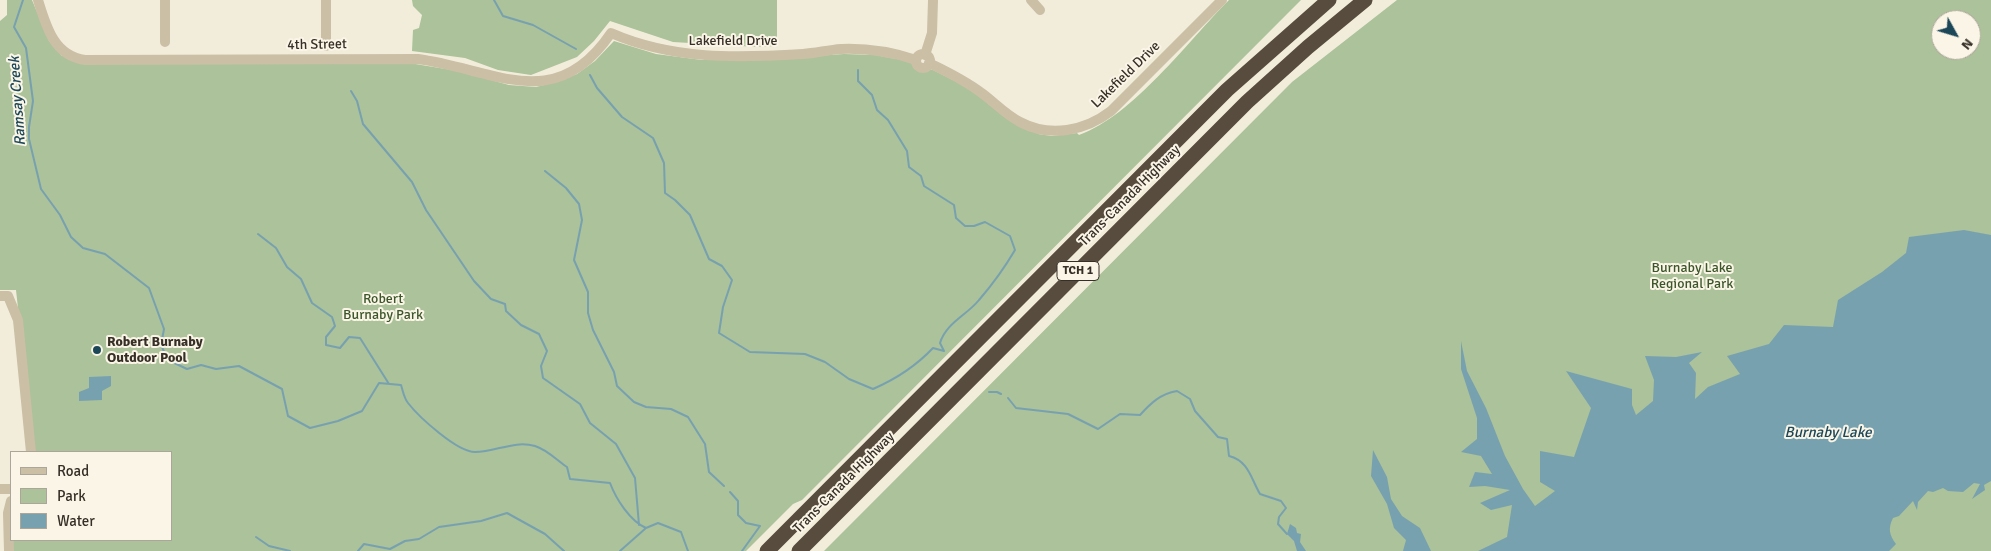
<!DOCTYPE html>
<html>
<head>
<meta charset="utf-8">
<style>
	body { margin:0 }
	#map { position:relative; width:1991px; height:551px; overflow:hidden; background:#f2edda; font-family:Signika,sans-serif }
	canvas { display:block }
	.legend { position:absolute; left:10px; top:451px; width:162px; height:90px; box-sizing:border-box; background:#faf5e6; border:1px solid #aca69a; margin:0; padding:6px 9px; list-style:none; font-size:15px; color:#362f27 }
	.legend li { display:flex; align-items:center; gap:10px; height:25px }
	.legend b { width:25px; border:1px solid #aca69a }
	.north { position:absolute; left:1931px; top:10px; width:50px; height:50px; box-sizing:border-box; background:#faf5e6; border:1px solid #aca69a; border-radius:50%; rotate:129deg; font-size:14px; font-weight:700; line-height:20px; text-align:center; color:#362f27 }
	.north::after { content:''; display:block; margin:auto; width:18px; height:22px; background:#1b4759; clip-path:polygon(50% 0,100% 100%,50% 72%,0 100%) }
</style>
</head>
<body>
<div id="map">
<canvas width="1991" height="551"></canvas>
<ul class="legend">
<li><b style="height:6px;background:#cbbfa6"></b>Road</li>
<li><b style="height:14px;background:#abc29a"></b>Park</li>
<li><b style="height:14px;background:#78a1b0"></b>Water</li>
</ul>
<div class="north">N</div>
</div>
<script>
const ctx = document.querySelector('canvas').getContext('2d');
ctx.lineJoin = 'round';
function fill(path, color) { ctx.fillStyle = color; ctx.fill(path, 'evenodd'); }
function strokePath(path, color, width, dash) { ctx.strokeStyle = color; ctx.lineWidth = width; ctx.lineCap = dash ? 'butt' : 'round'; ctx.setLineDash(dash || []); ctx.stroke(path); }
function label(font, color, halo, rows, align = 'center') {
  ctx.font = font + ' Signika,sans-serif'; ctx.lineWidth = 4; ctx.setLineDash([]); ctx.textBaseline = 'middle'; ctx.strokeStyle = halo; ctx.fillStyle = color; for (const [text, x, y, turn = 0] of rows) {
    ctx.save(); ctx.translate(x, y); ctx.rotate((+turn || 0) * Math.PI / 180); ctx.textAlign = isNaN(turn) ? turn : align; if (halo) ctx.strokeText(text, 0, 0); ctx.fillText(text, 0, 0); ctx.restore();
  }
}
const green = new Path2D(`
	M 7,0 L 32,0 L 49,41 L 62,56 L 403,62 L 458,71 L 509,85 L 536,87 L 560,81 L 577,74 L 595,61 L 614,41 L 656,54 L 702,60 L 756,60 L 844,54 L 875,55 L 902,60 L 914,64 L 920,69 L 933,70 L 961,84 L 1038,134 L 1052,136 L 1077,133 L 1079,135 C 1134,115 1187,42 1229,0 L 1301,0 L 802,500 L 793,504 L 746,551 L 13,551 L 13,540 L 171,540 L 171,452 L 34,452 L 16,290 L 0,290 L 0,21 L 7,15 Z
	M 412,0 L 777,0 L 777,46 L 757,47 L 673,42 L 610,21 L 594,41 L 577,57 L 531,75 L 498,70 L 465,58 L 412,51 L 413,30 L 419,28 L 422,15 L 413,6 Z
	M 1397,0 L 1991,0 L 1991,551 L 824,551 L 1292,82 ZM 1941,20 L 1971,20 L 1971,50 L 1941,50 Z`);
const water = new Path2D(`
	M 1964,230 L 1991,235 L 1991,481 L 1984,485 L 1985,490 L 1972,499 L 1980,484 L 1974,483 L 1963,492 L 1948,491 L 1943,488 L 1933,492 L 1928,491 L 1918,502 L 1917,510 L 1913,501 L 1899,516 L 1893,518 C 1888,528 1889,535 1896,544 L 1889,551 L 1478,551 L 1507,537 L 1512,505 L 1491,510 L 1480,503 L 1510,490 L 1485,486 L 1469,487 L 1475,472 L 1492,474 L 1481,456 L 1461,452 L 1477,439 L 1477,418 L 1461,369 L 1461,341 L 1467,371 L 1486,408 L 1505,456 L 1523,489 L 1535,506 L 1555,491 L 1540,482 L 1540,451 L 1574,457 L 1591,408 L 1566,371 L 1632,389 L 1632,405 L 1636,415 L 1653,401 L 1654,380 L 1645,356 L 1676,357 L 1702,352 L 1689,363 L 1696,373 L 1695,399 L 1708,387 L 1740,374 L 1727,356 L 1769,344 L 1784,325 L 1833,327 L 1838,300 L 1882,272 L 1906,253 L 1909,237 Z
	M 111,376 L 111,386 L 102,391 L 102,400 L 79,401 L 79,392 L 89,388 L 89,377 Z
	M 1373,450 L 1387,477 L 1391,499 L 1402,516 L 1420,528 L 1431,551 L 1403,551 L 1406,540 L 1394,528 L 1387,504 L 1371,476 Z
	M 1290,524 L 1296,528 L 1297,533 L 1301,534 L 1300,542 L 1306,551 L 1297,551 L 1294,541 L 1287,534 Z`);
const stream = new Path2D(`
	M 23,0 L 14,27 L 26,48 L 33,101 L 29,127 L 29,139 L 41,189 L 60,215 L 71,237 L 83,248 L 105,254 L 149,288 L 164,329 L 161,345 L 168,360 L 187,369 L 201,365 L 216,369 L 239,366 L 282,389 L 288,416 L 310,428 L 338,421 L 362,411 L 379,383 L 401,385 C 403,391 404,398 408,403 C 419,417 457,452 475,452 C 496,452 514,440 535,446 C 546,449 558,461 567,467 L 570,479 L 610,483 C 616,499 630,521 646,528 L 658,523 L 681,532 L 688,551
	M 494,0 L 503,16 L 533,25 L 576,49
	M 858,70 L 858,81 L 872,95 L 877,110 L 888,120 L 907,151 L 909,167 L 921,176 L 924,186 L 954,205 L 956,218 L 965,226 L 974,226 L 985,222 L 1010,236 L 1015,250 C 1005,267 992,285 979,300 C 967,315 946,323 940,343 L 944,351
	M 590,75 L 597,88 L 622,117 L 653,138 L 664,163 L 665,193 L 675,200 L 690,215 L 709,259 L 722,266 L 732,280 L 723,307 L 719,333 L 750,352 L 805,354 L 825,362 L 849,379 L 873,389 C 896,379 916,366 933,348 L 944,351
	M 351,91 L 357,101 L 363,124 L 412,182 L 426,210 L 474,281 L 491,299 L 505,304 L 506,311 L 521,325 L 539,334 L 547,351 L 541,366 L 543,378 L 580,404 L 590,423 L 616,444 L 635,478 L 639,525
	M 545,171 L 566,188 L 579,204 L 582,220 L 574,260 L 588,292 L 588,313 L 593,330 L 614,372 L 617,386 L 634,402 L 646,407 L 671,409 L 688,417 L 705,444 L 709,472 L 724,486
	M 258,234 L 276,248 L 287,267 L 301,279 L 312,303 L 332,317 L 335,326 L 326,337 L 326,345 L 340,348 L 349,337 L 360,338 L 389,384
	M 989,392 L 997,392 L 1001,394
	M 1008,398 L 1016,408 L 1068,414 L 1098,429 L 1120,414 L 1140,415 C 1151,403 1160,394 1177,391 L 1190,399 L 1195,411 L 1218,437 L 1227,439 L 1229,456 C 1249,461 1251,479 1260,494 L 1281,501 L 1286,508 L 1279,517 L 1278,524 L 1287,534
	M 730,492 L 738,501 L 738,515 L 746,523 L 760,526 L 742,551
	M 256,537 L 269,546 L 290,551
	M 358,551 L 364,544 L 390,549 L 405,541 L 419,539 L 439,527 L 481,521 L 507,513 L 545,534 L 564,551
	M 620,551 L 646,528`);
const minor = new Path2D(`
	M 38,0 C 46,26 54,56 85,60 L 418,59 C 494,69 555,116 611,33 C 673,60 736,58 803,54 C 816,53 828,50 841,49 C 867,48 892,52 916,60
	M 1031,0 L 1040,10
	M 165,42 L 165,0
	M 326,46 L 326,0
	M916 61a7 7 0 1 1 14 0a7 7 0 1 1-14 0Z
	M 925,55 L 932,33 L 933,0
	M 929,63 C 948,72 966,81 983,94 C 995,103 1006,115 1020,122 C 1050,138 1085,131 1111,111 L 1222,0
	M 0,296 L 8,296 L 18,320 L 31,452
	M 0,489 L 11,489
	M 9,551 L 8,513 L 11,501`);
const highway = new Path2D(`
	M 767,551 L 1227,90 L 1329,0
	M 799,551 L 1247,102 L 1308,47 L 1365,0`);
const markers = [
	[97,350,5,"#1b4759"]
];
const shields = [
	[1078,271,42]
];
const shieldNames = [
	["TCH 1",1078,271]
];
const streetNames = [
	["Lakefield Drive",733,41],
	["4th Street",317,45,-1],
	["Lakefield Drive",1126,75,-44],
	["Trans-Canada Highway",1130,196,-45],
	["Trans-Canada Highway",844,483,-45]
];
const parkNames = [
	["Burnaby Lake",1692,268],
	["Regional Park",1692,284],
	["Robert",383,299],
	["Burnaby Park",383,315]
];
const poiNames = [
	["Robert Burnaby",107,342],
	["Outdoor Pool",107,358]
];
const waterNames = [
	["Ramsay Creek",18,101,-94],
	["Burnaby Lake",1828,433]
];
fill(green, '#abc29a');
fill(water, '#78a1b0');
strokePath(stream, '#78a1b0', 2);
strokePath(minor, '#cbbfa6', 10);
strokePath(highway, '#584c3e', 15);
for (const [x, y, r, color] of markers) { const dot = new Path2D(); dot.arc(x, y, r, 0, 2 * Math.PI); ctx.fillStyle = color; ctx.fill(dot); strokePath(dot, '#faf5e6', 2); }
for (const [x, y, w] of shields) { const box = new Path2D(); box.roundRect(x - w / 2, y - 9.5, w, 19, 4); ctx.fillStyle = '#faf5e6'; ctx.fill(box); strokePath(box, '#362f27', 1); }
label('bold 12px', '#362f27', null, shieldNames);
label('14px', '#362f27', '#faf5e6', streetNames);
label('14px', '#3b562a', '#faf5e6', parkNames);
label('bold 14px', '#362f27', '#faf5e6', poiNames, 'left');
label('italic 15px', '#1b4759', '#faf5e6', waterNames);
</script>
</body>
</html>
